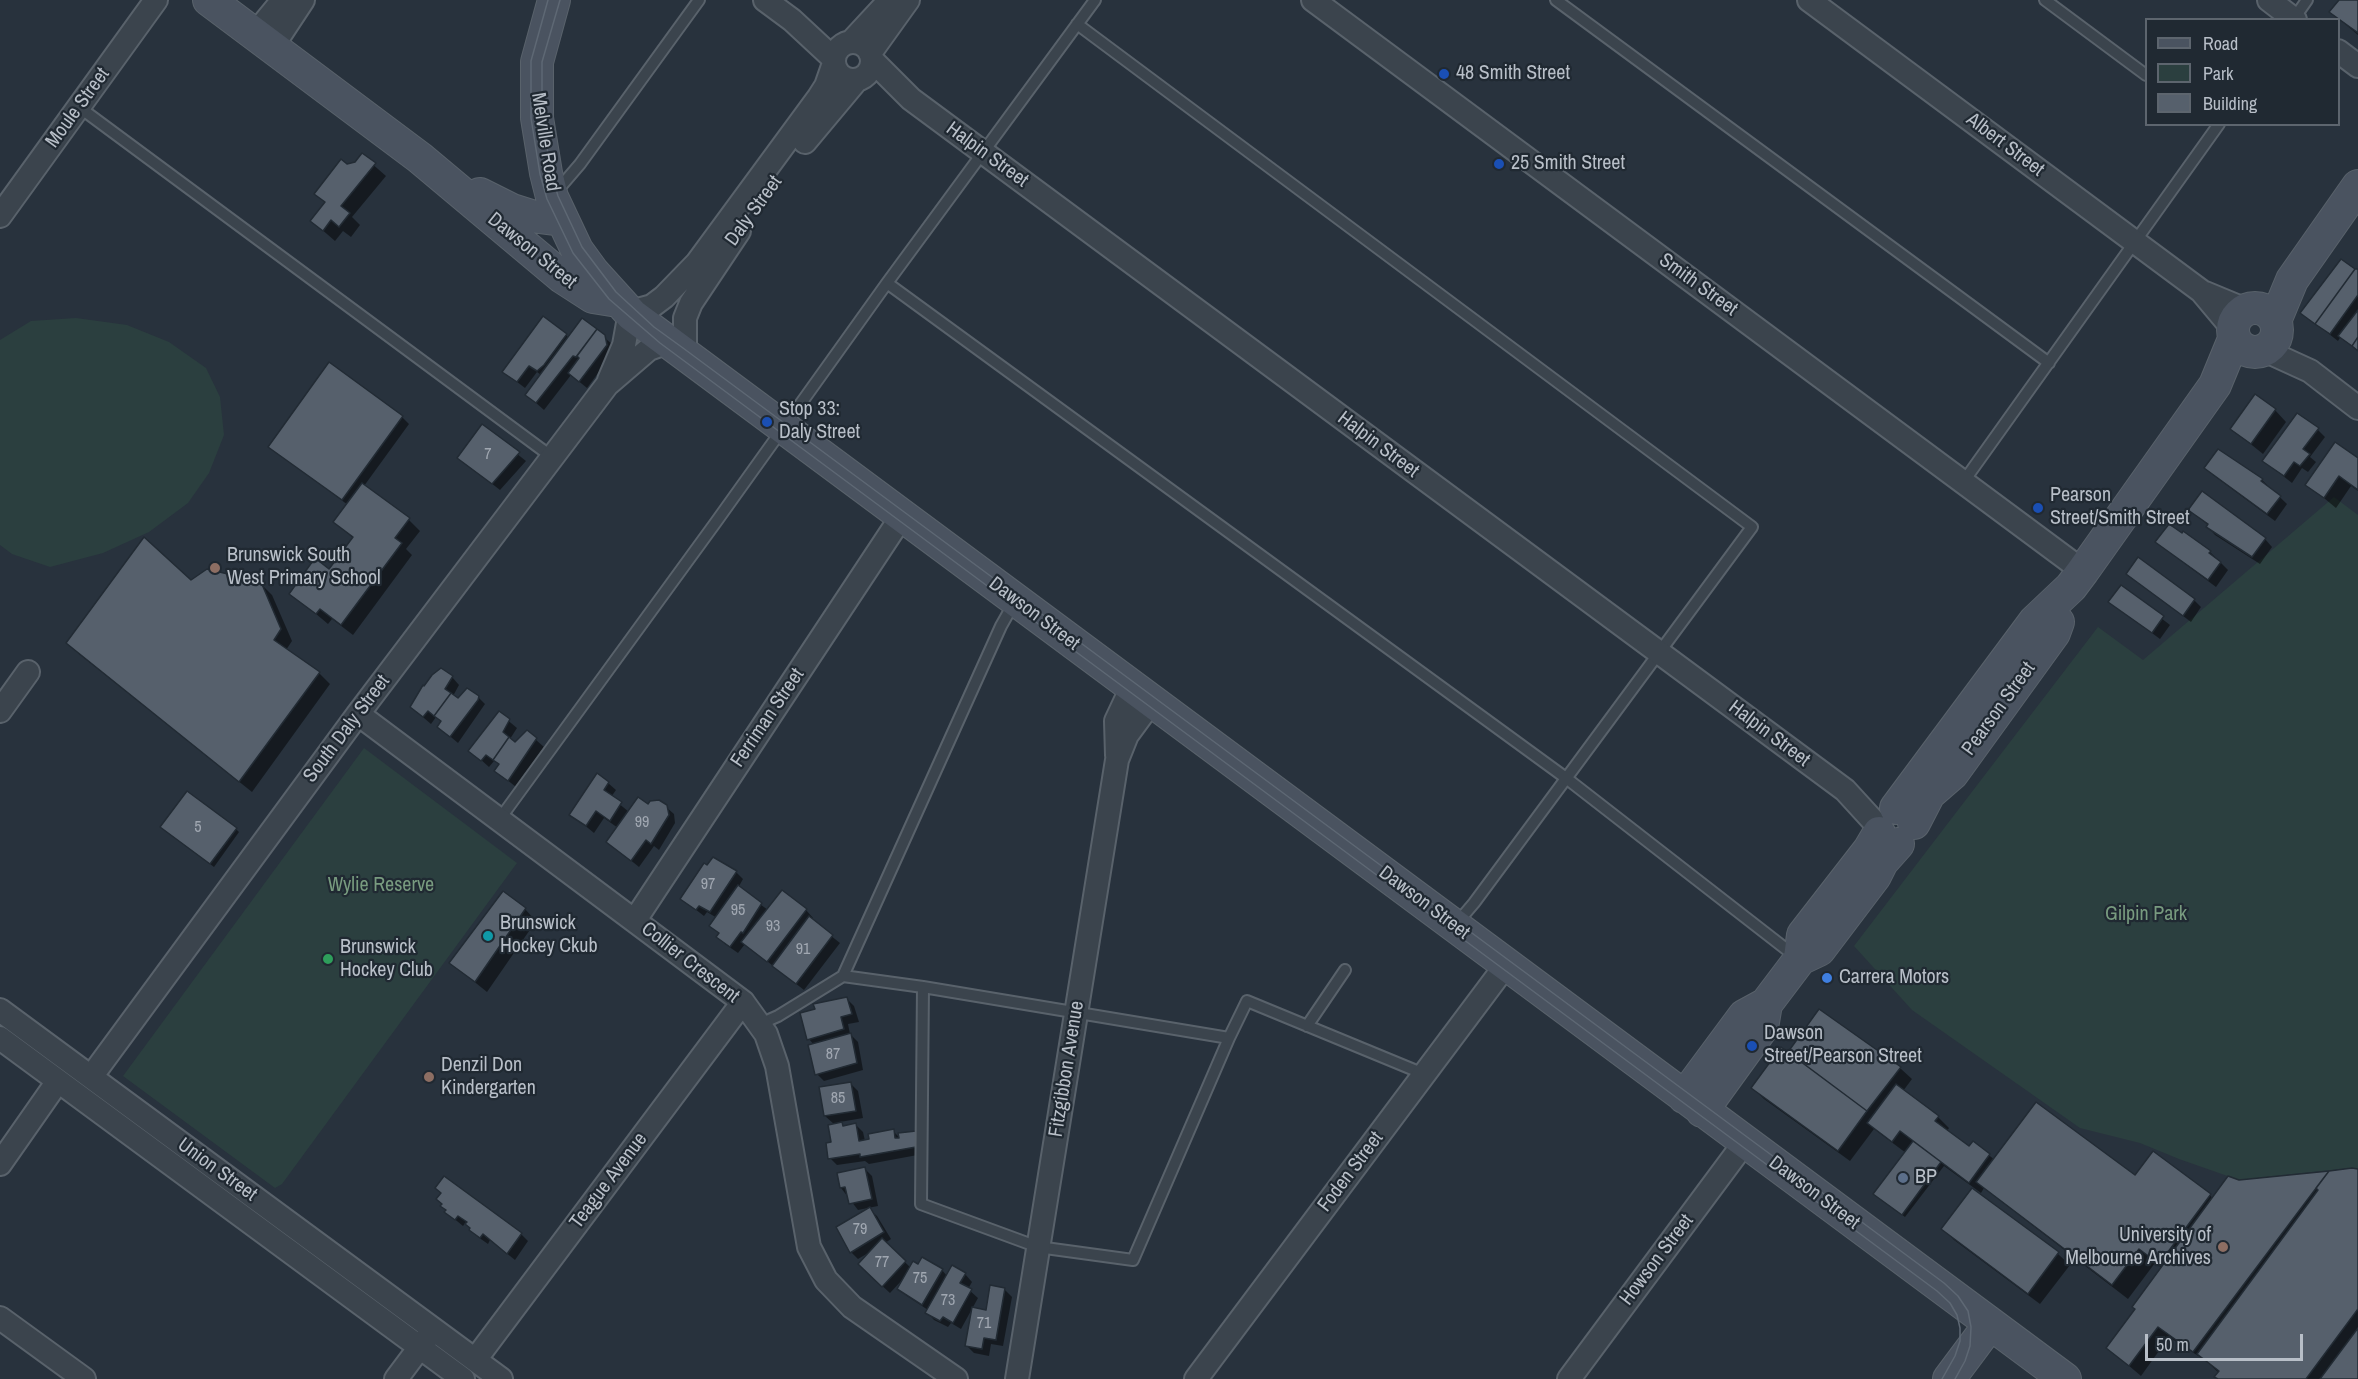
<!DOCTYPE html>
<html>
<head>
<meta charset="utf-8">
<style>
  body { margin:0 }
  #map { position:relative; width:2358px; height:1379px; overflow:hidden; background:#28323d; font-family:"Archivo Narrow",sans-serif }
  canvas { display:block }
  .legend { position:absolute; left:2145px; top:18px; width:195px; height:108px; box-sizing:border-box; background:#202932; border:2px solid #5d656e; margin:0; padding:8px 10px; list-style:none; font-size:18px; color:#b8bfc8 }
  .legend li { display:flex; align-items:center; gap:12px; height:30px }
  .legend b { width:30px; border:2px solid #5d656e }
  .scale { position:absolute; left:2145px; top:1334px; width:158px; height:27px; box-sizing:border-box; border:3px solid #b8bfc8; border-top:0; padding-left:8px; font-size:18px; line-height:21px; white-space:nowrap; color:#b8bfc8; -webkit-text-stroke:4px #202932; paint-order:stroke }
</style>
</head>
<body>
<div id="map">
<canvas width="2358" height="1379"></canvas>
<ul class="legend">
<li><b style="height:8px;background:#4a5360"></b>Road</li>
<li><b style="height:16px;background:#2b3f3f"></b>Park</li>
<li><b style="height:16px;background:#56606c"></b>Building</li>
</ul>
<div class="scale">50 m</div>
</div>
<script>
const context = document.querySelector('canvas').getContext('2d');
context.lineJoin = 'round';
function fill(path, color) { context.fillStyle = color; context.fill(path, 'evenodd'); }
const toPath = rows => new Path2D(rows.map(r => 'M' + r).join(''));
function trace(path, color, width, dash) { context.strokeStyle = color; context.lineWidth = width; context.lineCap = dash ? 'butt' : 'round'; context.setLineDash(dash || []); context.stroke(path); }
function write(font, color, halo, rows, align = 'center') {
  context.font = font + ' "Archivo Narrow",sans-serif'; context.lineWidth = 4.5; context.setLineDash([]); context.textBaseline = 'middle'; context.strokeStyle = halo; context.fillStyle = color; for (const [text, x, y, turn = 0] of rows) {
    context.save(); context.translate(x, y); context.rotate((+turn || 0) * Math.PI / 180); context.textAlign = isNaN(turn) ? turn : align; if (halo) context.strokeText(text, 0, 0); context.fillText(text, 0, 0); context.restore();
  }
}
fill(toPath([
  [76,318,127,325,169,342,206,368,220,397,224,435,209,473,188,503,149,532,103,553,50,567,12,554,0,545,0,340,31,321],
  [2334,497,2358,515,2358,1169,2352,1168,2239,1180,2179,1159,2140,1143,2080,1128,1912,1010,1854,946,2098,627,2143,660],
  [364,748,517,863,282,1184,275,1188,123,1076]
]), '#2b3f3f');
fill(toPath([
  [2340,0,2358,0,2358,35,2331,12],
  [362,155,386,176,352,217,360,225,351,237,343,231,335,241,312,221,326,203,316,194,347,165,356,164],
  [2358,271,2358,351,2341,336,2338,341,2302,313],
  [583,320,612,344,613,353,587,388,571,375,544,410,527,395,541,375,537,372,525,388,504,372,566,335,569,338],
  [2275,410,2286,422,2263,454,2232,429],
  [402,417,409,424,364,486,409,520,420,531,406,549,412,555,353,635,332,619,328,624,291,593,330,572,354,539,335,522,348,505,270,447],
  [482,426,526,461,500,490,459,458],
  [2318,430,2325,437,2310,457,2316,462,2308,472,2302,468,2292,483,2264,461],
  [2218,451,2262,480,2287,504,2275,521,2213,475],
  [2358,460,2358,491,2351,486,2336,508,2307,484],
  [2190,510,2265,539,2272,547,2260,564,2215,535,2208,527,2209,526],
  [2165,549,2210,552,2228,570,2216,587],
  [2128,574,2194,600,2201,607,2191,622],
  [261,584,272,595,292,641,286,650,319,673,330,684,252,792,79,654,68,643],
  [2121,587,2170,625,2160,639,2110,602],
  [452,677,459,685,453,696,458,700,478,697,485,704,458,743,439,727,442,722,436,717,431,724,411,707],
  [499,713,517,728,510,739,516,744,527,732,544,747,516,787,496,771,500,765,494,761,489,767,470,750],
  [608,783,616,790,611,797,629,812,648,806,666,807,674,814,675,823,659,850,654,846,639,867,608,842,618,828,604,818,594,833,571,814],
  [236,829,239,832,214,867,165,830],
  [736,872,743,879,738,888,768,910,782,892,806,910,813,918,811,920,840,943,804,990,745,944,738,953,725,944,718,937,720,934,711,926,717,918,707,912,704,916,682,899],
  [525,909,536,921,487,992,451,963],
  [847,999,854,1006,859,1022,848,1024,850,1034,858,1042,863,1070,824,1081,817,1074,814,1045,809,1039],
  [1819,1011,1900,1068,1912,1079,1903,1091,1938,1117,1949,1128,1947,1131,1969,1148,1973,1143,1995,1160,2135,1177,2210,1195,2213,1199,2239,1181,2358,1171,2358,1379,2219,1379,2219,1373,2206,1361,2169,1337,2141,1376,2108,1348,2136,1309,2162,1268,2155,1263,2128,1299,1984,1188,1981,1193,1944,1166,1905,1217,1878,1197,1906,1153,1874,1129,1850,1161,1764,1099,1753,1088,1789,1054],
  [851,1084,858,1091,863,1118,840,1122,845,1127,856,1125,863,1132,865,1141,893,1131,900,1138,915,1132,923,1139,923,1154,869,1164,865,1161,837,1165,830,1158,835,1125,825,1116],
  [865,1169,872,1176,878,1206,858,1210,841,1188],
  [1972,1190,2058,1254,2070,1265,2040,1304,1954,1240,1943,1228],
  [869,1209,877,1216,891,1239,885,1243,911,1268,942,1270,947,1276,965,1274,972,1282,968,1289,978,1298,961,1329,951,1323,948,1327,934,1320,927,1312,928,1310,907,1296,899,1289,904,1278,890,1293,867,1272,870,1252,858,1259,851,1252],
  [446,1212,521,1234,528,1241,515,1260,490,1240,488,1244,478,1237,466,1222,463,1226],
  [1004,1289,1012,1297,1003,1346,991,1344,989,1356,974,1353,967,1346,987,1311]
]), '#0007');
const building = toPath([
  [2339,0,2358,0,2358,33,2329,12,2339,0],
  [362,153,376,163,341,206,350,213,339,227,331,220,323,231,310,221,325,202,314,194,341,159,347,164,355,162,362,153],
  [2341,259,2355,269,2315,324,2300,313,2341,259],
  [2355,269,2358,269,2358,295,2330,334,2315,324,2355,269],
  [2358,310,2358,337,2352,346,2338,336,2358,310],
  [543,316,567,334,544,365,537,371,529,366,517,382,502,372,543,316],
  [582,318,597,329,576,357,573,356,536,403,525,395,582,318],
  [597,329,605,335,607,345,579,382,568,373,579,358,577,356,597,329],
  [2358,337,2358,351,2352,346,2358,337],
  [329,362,403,416,342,500,268,447,329,362],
  [2255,394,2276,409,2251,444,2230,429,2255,394],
  [2297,413,2319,428,2303,449,2310,454,2300,466,2294,462,2284,476,2262,461,2297,413],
  [482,424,520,452,492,484,457,458,482,424],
  [2335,442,2358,458,2358,490,2339,476,2324,498,2305,485,2335,442],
  [2218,449,2263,479,2261,481,2281,496,2267,514,2204,468,2218,449],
  [362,483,410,518,395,538,402,543,341,625,320,609,316,614,289,594,315,558,329,569,353,537,333,522,362,483],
  [2202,491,2266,538,2252,557,2206,527,2208,524,2188,510,2202,491],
  [2169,524,2182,533,2183,531,2211,551,2209,553,2221,562,2208,580,2155,542,2169,524],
  [144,537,191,580,207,569,261,582,281,629,274,640,320,672,239,782,66,643,144,537],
  [2138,557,2195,599,2183,616,2126,574,2138,557],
  [2121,585,2164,616,2152,633,2108,602,2121,585],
  [441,668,453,676,445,689,451,693,434,716,428,711,423,717,410,707,423,685,424,686,432,675,441,668],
  [467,688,479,696,478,700,450,737,437,727,441,721,434,716,451,693,458,698,467,688],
  [499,711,510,719,503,732,509,737,493,760,486,755,481,761,468,751,499,711],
  [527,730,537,738,508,781,494,771,499,764,493,760,509,737,515,742,527,730],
  [597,773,609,782,604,790,622,802,610,821,596,811,586,826,569,815,597,773],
  [187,791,237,828,210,864,160,827,187,791],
  [638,797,648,804,650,801,659,800,667,805,669,815,651,844,646,840,631,861,606,842,638,797],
  [713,857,737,871,710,912,699,906,696,910,680,899,704,863,707,865,713,857],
  [738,885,762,903,743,933,741,932,730,947,716,937,719,933,709,926,738,885],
  [782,890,807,909,767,962,741,942,782,890],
  [503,891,526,908,475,982,449,963,503,891],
  [809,916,833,935,796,984,772,966,809,916],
  [847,997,852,1014,841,1017,844,1029,807,1040,800,1013,815,1009,813,1004,847,997],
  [1819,1009,1901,1067,1867,1111,1788,1052,1819,1009],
  [851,1033,857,1063,815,1075,808,1045,851,1033],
  [1781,1047,1867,1111,1838,1151,1751,1088,1781,1047],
  [851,1082,856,1111,824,1116,819,1087,851,1082],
  [1896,1084,1939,1116,1935,1121,1969,1146,1973,1141,1990,1154,1969,1183,1900,1131,1892,1142,1867,1123,1896,1084],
  [2036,1102,2135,1175,2153,1151,2211,1194,2159,1264,2139,1249,2112,1285,1976,1182,2036,1102],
  [842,1122,843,1126,856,1123,859,1141,869,1139,868,1134,894,1129,895,1138,899,1138,898,1133,916,1131,916,1147,860,1157,860,1154,828,1159,826,1143,831,1142,828,1125,842,1122],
  [1913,1141,1941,1162,1902,1215,1873,1194,1913,1141],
  [865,1167,872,1199,849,1204,845,1187,840,1188,837,1173,865,1167],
  [2352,1168,2358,1169,2358,1309,2306,1379,2218,1379,2214,1377,2219,1371,2197,1354,2318,1190,2316,1188,2329,1171,2352,1168],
  [2329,1171,2193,1352,2158,1327,2129,1366,2106,1348,2135,1309,2132,1307,2228,1176,2239,1180,2329,1171],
  [444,1176,522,1233,507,1254,483,1234,480,1238,469,1230,470,1228,465,1224,467,1222,458,1216,455,1220,444,1212,446,1210,440,1206,442,1204,436,1199,441,1193,435,1188,444,1176],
  [1972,1188,2059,1252,2028,1294,1941,1229,1972,1188],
  [870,1207,884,1232,850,1253,836,1227,870,1207],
  [882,1238,906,1261,882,1287,858,1264,882,1238],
  [922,1257,943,1269,922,1305,897,1289,913,1261,918,1264,922,1257],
  [952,1265,966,1273,960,1283,972,1289,953,1323,943,1317,940,1321,925,1313,952,1265],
  [990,1285,1005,1288,996,1340,984,1338,982,1349,965,1346,972,1307,986,1310,990,1285],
  [2358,1328,2358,1379,2320,1379,2358,1328]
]);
fill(building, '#56606c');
trace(building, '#222b34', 1.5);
const lane = toPath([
  [1556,0,2049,363],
  [2045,0,2146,75],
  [2293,20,2307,0],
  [1077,24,1752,527,1474,903,1457,923],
  [79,107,552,457],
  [556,192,580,164,699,0],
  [887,283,1566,778,1795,956],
  [1964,481,2219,124],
  [499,820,716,522,887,283,1095,0],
  [843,976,923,987],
  [760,1024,778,1016,843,976,1001,626,1014,603],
  [1307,1026,1345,970],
  [1229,1038,923,987,921,1204,1038,1247,1133,1260,1229,1038,1247,1001,1424,1074]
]);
const street = toPath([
  [765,0,792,20,834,59],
  [1313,0,2083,571],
  [1809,0,2201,291,2232,328],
  [2269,0,2295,20],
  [255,34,283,0],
  '834 61a19 19 0 1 1 38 0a19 19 0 1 1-38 0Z',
  [851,42,890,0],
  [272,47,303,0],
  [2338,51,2358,66],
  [870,53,908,0],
  [873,61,911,99,1845,790,1877,825],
  [805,142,856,81],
  [0,216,156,0],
  [2205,293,2246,310],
  [2264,350,2310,371,2358,408],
  [685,354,685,318,691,303,739,231],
  [609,380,624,345,630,312,652,306,664,297,697,263,819,97,826,86,834,63],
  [0,711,28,672],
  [358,714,743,1002,766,1034,777,1066,809,1247,826,1280,852,1307,956,1379],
  [1117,755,1116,721,1132,687],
  [635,920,902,516],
  [0,1010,501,1379],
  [0,1038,463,1379],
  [91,1077,358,714,607,385,649,349,668,342],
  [0,1164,58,1081],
  [0,1318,84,1379],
  [475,1360,743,1002],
  [396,1379,429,1335],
  [1017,1379,1117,760,1127,735,1152,701],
  [1196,1379,1506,965],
  [1569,1379,1745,1142]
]);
const secondary = toPath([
  [209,0,420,158,562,277,593,297,618,301],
  [554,0,537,62,537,118,546,173,552,197,577,250,593,272,632,315,2065,1379],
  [480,194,512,210,531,216,562,220],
  '2233 330a22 22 0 1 1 44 0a22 22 0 1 1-44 0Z',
  [2275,321,2292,280,2358,186],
  [1896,808,2035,621,2071,587,2083,571,2215,385,2234,339],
  [1914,823,1929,794,1952,774,2054,633,2058,622],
  [1800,958,1803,935,1869,850,1879,833],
  [1684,1097,1744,1016,1766,1004,1800,959,1819,950,1875,876,1882,862,1898,844],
  [1702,1111,1762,1028,1766,1004],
  [1949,1379,1990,1324]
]);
trace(lane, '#59626b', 14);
trace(street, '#59626b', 26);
trace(secondary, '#59626b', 34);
trace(lane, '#3b444d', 10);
trace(street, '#3b444d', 22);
trace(secondary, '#4a5360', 32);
trace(toPath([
  [548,0,531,61,531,118,540,174,547,199,573,253,609,299,660,343,1937,1291,1950,1303,1957,1315,1960,1328,1960,1341,1955,1356,1942,1379],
  [560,0,542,62,542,117,551,172,558,196,582,247,616,292,654,327,683,348,1944,1283,1958,1296,1968,1311,1971,1327,1970,1346,1965,1361,1955,1379]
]), '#5e6874', 1.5);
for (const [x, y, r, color] of [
  [1444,74,6,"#1a4fb4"],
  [1499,164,6,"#1a4fb4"],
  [767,422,6,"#1a4fb4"],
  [2038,508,6,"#1a4fb4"],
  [215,568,6,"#8d6e63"],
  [488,936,6,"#0f9aa8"],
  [328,959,6,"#2e9e5b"],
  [1827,978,6,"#3f7fe0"],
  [1752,1046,6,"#1a4fb4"],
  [429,1077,6,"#8d6e63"],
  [1903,1178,6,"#5c6f8a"],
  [2223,1247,6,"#8d6e63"]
]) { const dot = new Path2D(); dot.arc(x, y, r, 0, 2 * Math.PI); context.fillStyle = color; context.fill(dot); trace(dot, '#202932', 2); }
write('16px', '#a0a7b1', null, [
  ["7",488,455],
  ["99",642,823],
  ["5",198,828],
  ["97",708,885],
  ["95",738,911],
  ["93",773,927],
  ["91",803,950],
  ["87",833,1055],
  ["85",838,1099],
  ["79",860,1230],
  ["77",882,1263],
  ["75",920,1279],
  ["73",948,1301],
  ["71",984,1324]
]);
write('20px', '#b8bfc8', '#202932', [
  ["48 Smith Street",1456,74],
  ["25 Smith Street",1511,164],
  ["Stop 33:",779,410],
  ["Daly Street",779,433],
  ["Pearson",2050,496],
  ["Street/Smith Street",2050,519],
  ["Brunswick South",227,556],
  ["West Primary School",227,579],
  ["Brunswick",500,924],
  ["Hockey Ckub",500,947],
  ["Brunswick",340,948],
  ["Hockey Club",340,971],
  ["Carrera Motors",1839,978],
  ["Dawson",1764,1034],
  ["Street/Pearson Street",1764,1057],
  ["Denzil Don",441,1066],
  ["Kindergarten",441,1089],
  ["BP",1915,1178],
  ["University of",2211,1236,"right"],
  ["Melbourne Archives",2211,1259,"right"]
], 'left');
write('20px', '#b8bfc8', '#202932', [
  ["Moule Street",78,108,-54],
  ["Melville Road",545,142,81],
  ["Albert Street",2005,145,37],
  ["Halpin Street",987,155,36],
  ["Daly Street",754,211,-54],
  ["Dawson Street",532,251,39],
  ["Smith Street",1698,285,36],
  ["Halpin Street",1378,445,37],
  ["Dawson Street",1034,614,37],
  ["Pearson Street",1999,709,-54],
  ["Ferriman Street",768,718,-56],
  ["South Daly Street",347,729,-53],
  ["Halpin Street",1769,734,37],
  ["Dawson Street",1424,903,37],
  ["Collier Crescent",690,963,38],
  ["Fitzgibbon Avenue",1067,1069,-81],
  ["Union Street",217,1170,36],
  ["Foden Street",1351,1172,-53],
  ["Teague Avenue",609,1181,-53],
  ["Dawson Street",1814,1193,37],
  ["Howson Street",1657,1260,-53]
]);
write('20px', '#789b7f', '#202932', [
  ["Wylie Reserve",381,886],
  ["Gilpin Park",2146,915]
]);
</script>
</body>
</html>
